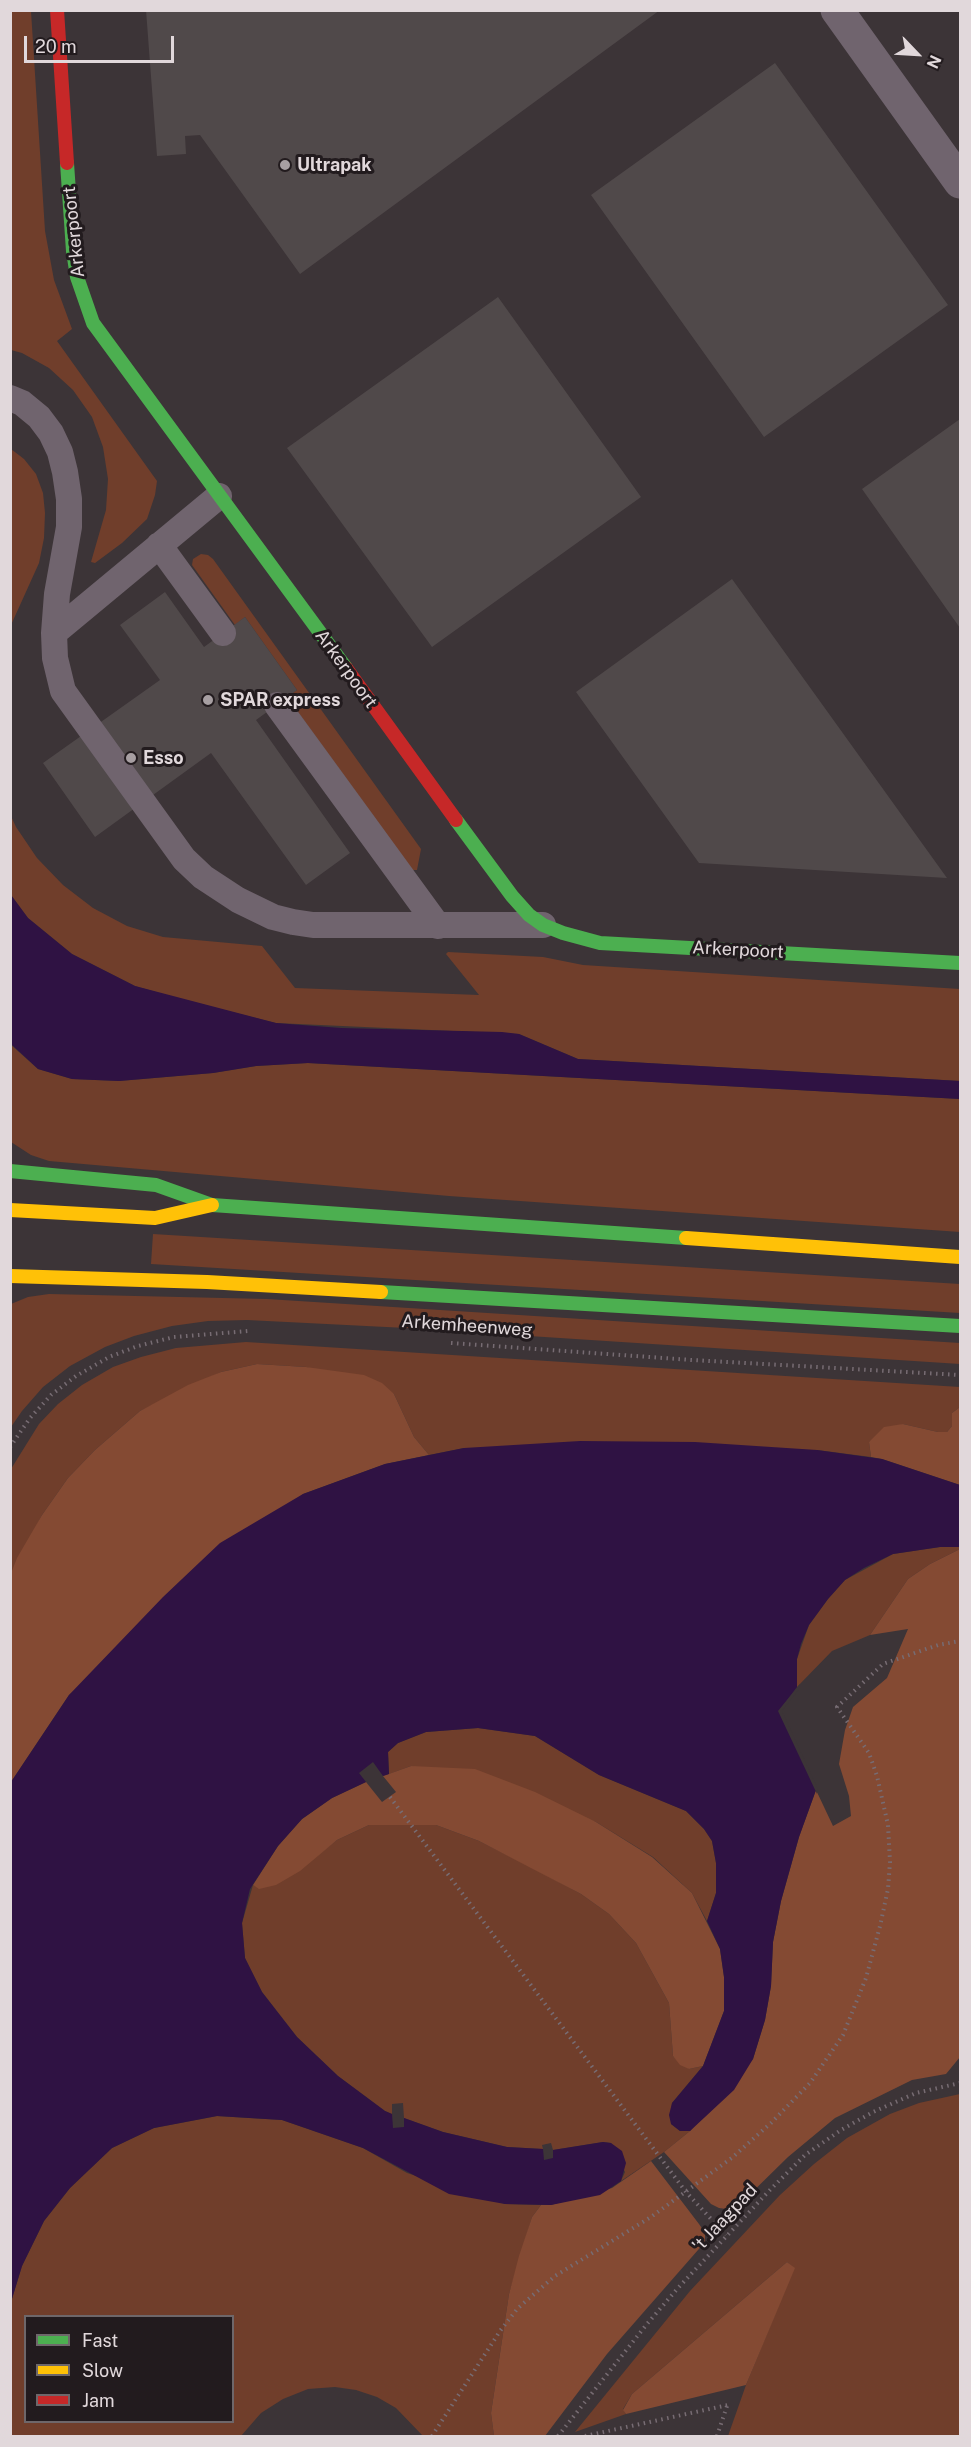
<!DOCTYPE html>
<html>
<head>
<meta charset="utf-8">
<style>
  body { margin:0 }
  #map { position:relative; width:971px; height:2447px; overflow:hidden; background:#3c3437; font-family:"Public Sans",sans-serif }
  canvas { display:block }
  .frame { position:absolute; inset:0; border:12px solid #e1d8db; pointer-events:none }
  .legend { position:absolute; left:24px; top:2315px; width:210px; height:108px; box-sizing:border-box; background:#221b1e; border:2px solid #6e676a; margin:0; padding:8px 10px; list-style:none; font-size:18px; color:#e1d8db }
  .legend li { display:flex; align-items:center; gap:12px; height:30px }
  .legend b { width:30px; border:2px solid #6e676a }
  .north { position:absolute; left:887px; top:24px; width:60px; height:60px; -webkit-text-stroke:4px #221b1e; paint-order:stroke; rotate:115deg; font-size:16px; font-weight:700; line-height:24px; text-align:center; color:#e1d8db }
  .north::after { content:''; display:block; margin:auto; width:21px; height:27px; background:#e1d8db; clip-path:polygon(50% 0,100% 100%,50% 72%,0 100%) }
  .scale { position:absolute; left:24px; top:36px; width:150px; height:27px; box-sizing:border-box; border:3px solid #e1d8db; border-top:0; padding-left:8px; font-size:18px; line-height:21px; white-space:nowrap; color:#e1d8db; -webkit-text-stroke:4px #221b1e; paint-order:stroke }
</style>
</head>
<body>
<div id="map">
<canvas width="971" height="2447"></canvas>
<div class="frame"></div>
<ul class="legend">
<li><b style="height:8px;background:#4caf50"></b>Fast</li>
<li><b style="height:8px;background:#ffc107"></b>Slow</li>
<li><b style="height:8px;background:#c62828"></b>Jam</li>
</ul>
<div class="north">N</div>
<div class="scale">20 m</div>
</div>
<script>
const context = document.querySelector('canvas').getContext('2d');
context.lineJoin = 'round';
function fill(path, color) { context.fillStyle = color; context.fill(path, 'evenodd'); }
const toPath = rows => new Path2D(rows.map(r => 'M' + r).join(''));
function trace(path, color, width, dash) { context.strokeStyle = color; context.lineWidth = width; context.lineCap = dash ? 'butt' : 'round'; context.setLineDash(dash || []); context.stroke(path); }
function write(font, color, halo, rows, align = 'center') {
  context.font = font + ' "Public Sans",sans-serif'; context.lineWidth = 6; context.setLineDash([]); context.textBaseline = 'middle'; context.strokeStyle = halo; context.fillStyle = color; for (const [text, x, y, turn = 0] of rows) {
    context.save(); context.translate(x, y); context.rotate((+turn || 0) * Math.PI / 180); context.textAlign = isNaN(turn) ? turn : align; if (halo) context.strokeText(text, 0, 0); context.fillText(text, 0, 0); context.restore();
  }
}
fill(toPath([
  [10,11,31,11,45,231,54,280,72,329,57,341,157,481,155,495,147,519,122,543,95,563,91,562,106,510,108,479,103,447,92,417,73,390,49,368,22,353,11,350],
  [11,449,24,459,36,474,43,493,45,513,44,538,39,563,11,625],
  [201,554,208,555,213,559,421,849,417,870,412,870,287,697,297,690,245,617,235,625,192,565,193,559],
  [10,814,16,827,37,858,63,885,93,908,127,926,163,937,262,946,295,988,479,995,446,954,448,952,543,957,583,965,960,989,960,1081,578,1059,519,1034,276,1023,187,1001,135,986,72,954,28,918,11,895],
  [10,1044,38,1069,72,1079,119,1081,213,1073,256,1066,308,1063,960,1099,960,1232,449,1196,49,1161,31,1155,11,1142],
  [153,1234,960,1284,960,1313,151,1264],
  [49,1294,267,1299,960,1343,960,1364,406,1328,247,1320,208,1321,172,1326,134,1336,105,1347,70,1366,43,1387,22,1411,11,1427,11,1304,28,1297],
  [246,1342,960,1387,960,1407,952,1413,952,1426,947,1432,938,1432,903,1424,869,1442,871,1457,817,1450,464,1448,429,1455,414,1437,394,1394,306,1367,257,1364,221,1372,140,1411,95,1450,68,1478,42,1515,11,1576,11,1469,39,1424,58,1404,82,1385,113,1367,141,1357,176,1348],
  [940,1547,960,1547,960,1549,930,1564,908,1579,870,1635,832,1651,797,1687,797,1659,809,1625,828,1599,845,1580,893,1554],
  [478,1728,535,1736,599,1775,686,1811,704,1829,712,1841,716,1863,716,1893,707,1921,692,1893,653,1857,596,1822,411,1766,389,1774,388,1752,398,1743,426,1732],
  [369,1825,436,1825,479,1841,535,1869,581,1894,609,1914,636,1943,669,2003,673,2056,689,2069,703,2066,672,2103,671,2124,680,2131,690,2131,664,2152,621,2181,625,2172,611,2143,603,2142,553,2150,551,2143,542,2145,543,2149,507,2147,443,2132,404,2118,403,2103,392,2104,392,2114,385,2111,338,2076,297,2037,262,1992,245,1958,242,1923,253,1885,259,1888,319,1854,337,1840],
  [960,2094,960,2436,728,2436,746,2385,794,2268,787,2262,632,2394,623,2409,626,2414,575,2432,690,2291,780,2195,814,2164,847,2138,890,2114,919,2103],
  [217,2116,282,2120,363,2148,407,2173,505,2204,541,2205,532,2217,509,2294,491,2413,494,2436,423,2436,396,2408,377,2397,356,2390,335,2387,308,2389,283,2399,261,2413,241,2436,11,2436,11,2302,22,2266,44,2221,70,2188,112,2148,154,2128],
  [26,2316,232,2316,232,2422,26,2422]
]), '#703e2b');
fill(toPath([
  [257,1364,306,1367,364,1375,382,1383,394,1394,414,1437,429,1455,385,1464,303,1494,69,1695,11,1782,10,1576,17,1558,42,1515,68,1478,95,1450,140,1411,188,1385,221,1372],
  [960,1407,960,1485,882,1459,871,1457,869,1442,884,1427,903,1424,938,1432,947,1432,952,1426,952,1413],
  [960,1549,960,2057,946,2074,912,2080,835,2118,788,2157,734,2210,719,2208,711,2204,664,2152,690,2131,753,2059,765,2020,771,1986,773,1942,781,1901,799,1837,816,1790,833,1826,851,1816,849,1796,839,1764,845,1730,853,1707,887,1678,908,1629,870,1635,908,1579,930,1564],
  [411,1766,475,1769,535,1792,596,1822,652,1857,692,1893,720,1949,724,1977,724,2011,703,2066,689,2069,680,2065,673,2056,669,2003,636,1943,609,1914,581,1894,479,1841,436,1825,369,1825,337,1840,300,1871,276,1885,259,1889,253,1885,278,1846,302,1819,332,1798,366,1782,382,1802,396,1792,383,1776],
  [651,2161,699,2224,705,2233,705,2242,607,2354,545,2436,494,2436,491,2413,509,2294,519,2256,532,2217,541,2205,551,2205,612,2188],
  [787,2262,795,2268,746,2385,626,2414,623,2410,632,2394]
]), '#844a33');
fill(toPath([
  [11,895,28,918,72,954,135,986,276,1023,341,1028,502,1032,519,1034,578,1059,960,1081,960,1099,308,1063,256,1066,213,1073,119,1081,72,1079,38,1069,11,1044],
  [580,1441,695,1442,817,1450,882,1459,960,1485,960,1547,940,1547,893,1554,864,1568,845,1580,828,1599,809,1625,801,1644,797,1659,797,1687,779,1711,816,1790,799,1837,781,1901,773,1942,771,1986,765,2020,753,2059,734,2090,690,2131,680,2131,671,2124,669,2115,672,2103,703,2066,724,2011,724,1977,720,1949,707,1921,716,1893,716,1863,712,1841,704,1829,686,1811,599,1775,535,1736,478,1728,426,1732,398,1743,388,1752,389,1774,383,1776,373,1762,359,1773,366,1782,332,1798,302,1819,278,1846,250,1889,242,1923,245,1958,262,1992,297,2037,338,2076,385,2111,392,2114,393,2128,404,2127,404,2118,443,2132,507,2147,543,2149,544,2160,553,2158,553,2150,603,2142,611,2143,622,2151,626,2163,621,2181,600,2195,551,2205,505,2204,449,2194,363,2148,282,2120,217,2116,154,2128,112,2148,70,2188,44,2221,22,2266,11,2302,11,1782,69,1695,163,1597,220,1543,303,1494,385,1464,464,1448]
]), '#2f1243');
fill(toPath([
  [800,1684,799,1689,782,1711,818,1789,817,1794,778,1711]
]), '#3c3437');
fill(toPath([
  [146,10,660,10,300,274,200,135,185,136,186,154,157,156],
  [775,63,948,305,764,437,591,195],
  [498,297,641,497,432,647,287,448],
  [960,419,960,628,862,489],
  [732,579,947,878,699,863,576,692],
  [165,592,204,647,245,617,297,690,256,720,350,853,306,885,211,753,95,837,43,763,160,680,120,625]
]), '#50494a');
trace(toPath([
  [451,1343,692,1360,960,1375],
  [10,1447,30,1418,51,1395,76,1376,109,1357,138,1346,174,1337,248,1331],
  [390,1797,686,2192,726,2235],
  [432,2436,500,2331,518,2308,555,2276,651,2217,733,2157,771,2123,810,2083,843,2035,866,1978,880,1926,888,1889,890,1862,888,1825,877,1776,869,1753,837,1707,883,1664,938,1645,960,1641],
  [558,2436,647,2324,678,2288,768,2192,805,2155,841,2130,873,2112,916,2093,960,2083],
  [585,2436,728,2405],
  [717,2436,727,2406]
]), '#776c73', 4, [1.5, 4.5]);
trace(toPath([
  [10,398,22,403,39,417,51,433,60,452,65,472,69,499,69,527,57,594,54,633,55,658,63,691,184,859,203,877,238,900,273,917,293,922,313,925,543,925],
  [159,545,223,633],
  [54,633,219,496],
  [277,705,438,926]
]), '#70646e', 26);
trace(toPath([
  [837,10,960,182]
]), '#70646e', 33);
trace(toPath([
  [67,163,73,251,77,277,93,323,346,668],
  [456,820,512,896,529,915,543,925,563,933,600,943,960,963],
  [10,1171,156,1185,212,1205,686,1238],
  [381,1292,960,1326]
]), '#4caf50', 14);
trace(toPath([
  [10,1210,155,1218,212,1205],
  [686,1238,960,1257],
  [10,1276,207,1282,381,1292]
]), '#ffc107', 14);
trace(toPath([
  [57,10,67,163],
  [346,668,456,820]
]), '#c62828', 14);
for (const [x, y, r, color] of [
  [285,165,6,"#a79fa2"],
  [208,700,6,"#a79fa2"],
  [131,758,6,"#a79fa2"]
]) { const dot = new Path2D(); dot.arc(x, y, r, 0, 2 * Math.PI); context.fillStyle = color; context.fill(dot); trace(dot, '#221b1e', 2); }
write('bold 18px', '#e1d8db', '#221b1e', [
  ["Ultrapak",297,165],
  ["SPAR express",220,700],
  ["Esso",143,758]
], 'left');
write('18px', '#e1d8db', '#221b1e', [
  ["Arkerpoort",74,232,-96],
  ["Arkerpoort",346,669,54],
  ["Arkerpoort",738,950,3],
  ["Arkemheenweg",467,1326,4],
  ["'t Jaagpad",725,2218,-47]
]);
</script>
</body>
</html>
